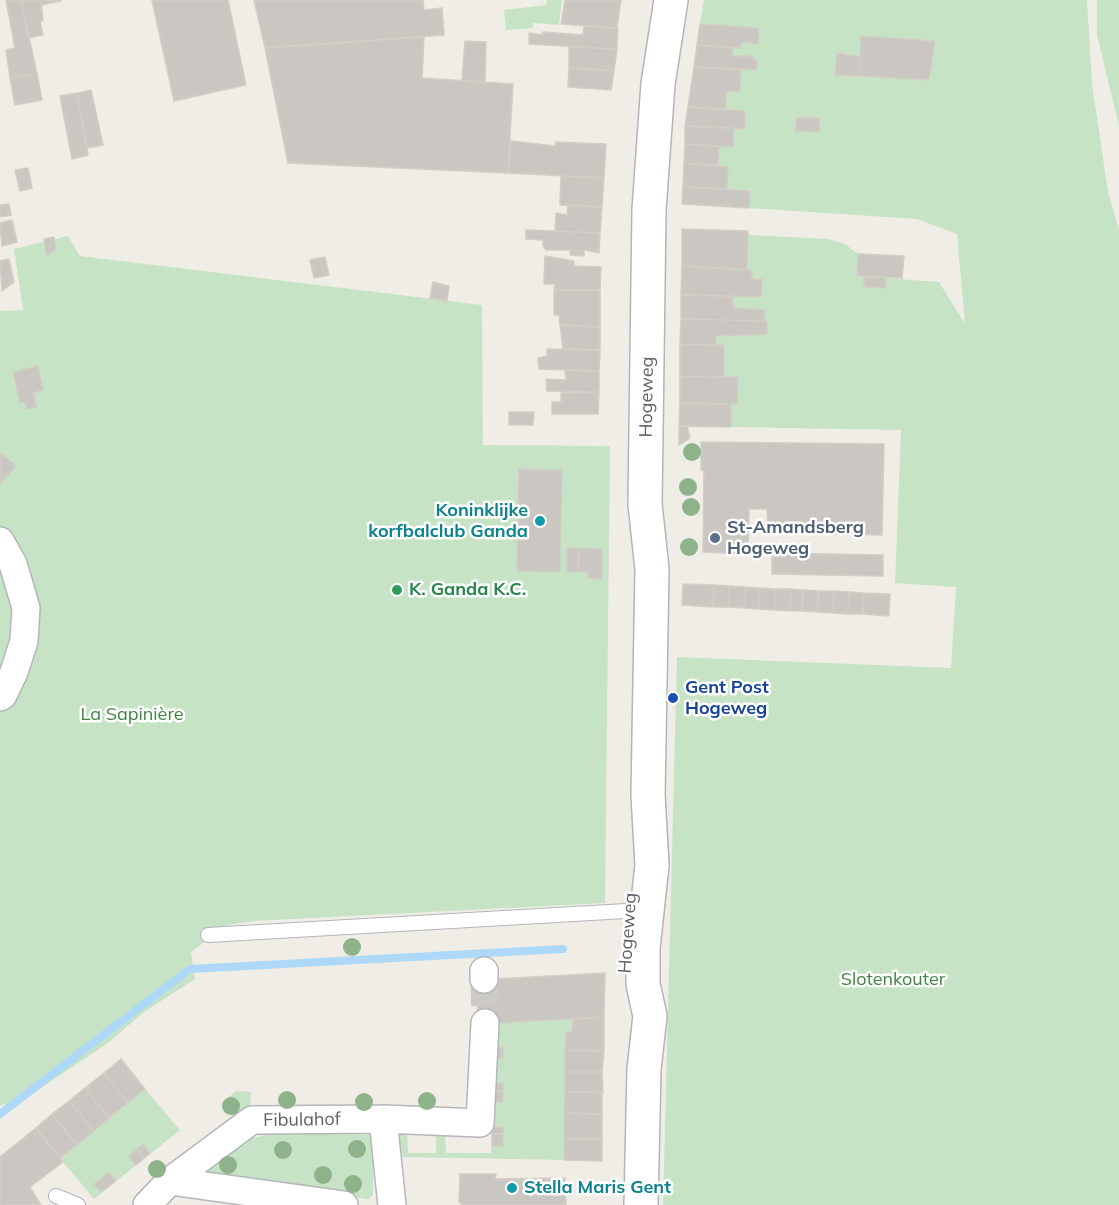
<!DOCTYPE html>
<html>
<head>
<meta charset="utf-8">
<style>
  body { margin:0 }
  canvas { display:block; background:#efede6 }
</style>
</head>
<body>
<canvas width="1119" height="1205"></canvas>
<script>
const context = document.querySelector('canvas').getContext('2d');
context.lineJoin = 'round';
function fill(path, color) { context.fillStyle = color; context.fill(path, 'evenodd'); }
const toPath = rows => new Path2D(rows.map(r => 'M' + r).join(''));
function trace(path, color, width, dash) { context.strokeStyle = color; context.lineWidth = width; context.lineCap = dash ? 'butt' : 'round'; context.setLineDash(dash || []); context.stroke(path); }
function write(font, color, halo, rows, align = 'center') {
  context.font = font + ' Mulish,sans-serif'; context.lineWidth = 5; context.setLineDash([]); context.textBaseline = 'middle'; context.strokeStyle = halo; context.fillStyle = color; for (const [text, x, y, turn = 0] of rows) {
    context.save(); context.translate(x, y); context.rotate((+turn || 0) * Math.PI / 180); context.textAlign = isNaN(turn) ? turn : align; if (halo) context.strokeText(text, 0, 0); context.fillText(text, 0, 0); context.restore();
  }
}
fill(toPath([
  [547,0,562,0,559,25,533,23,533,28,506,30,504,10,546,5],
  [704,0,1087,0,1092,84,1108,192,1119,230,1119,1205,663,1205,677,657,951,668,956,587,895,583,901,430,731,427,731,404,737,404,738,378,724,377,724,346,716,345,716,336,767,334,767,321,764,319,764,310,733,308,733,296,760,297,761,280,752,279,752,270,747,270,748,235,828,239,845,244,858,254,857,276,939,282,965,324,957,234,917,219,749,208,750,191,727,189,728,168,718,166,719,146,734,128,745,129,745,111,725,110,727,91,740,92,741,70,757,70,757,60,753,60,753,56,732,56,733,48,740,48,742,42,758,44,700,24],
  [861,36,935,41,859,75],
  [1097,0,1119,0,1119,126,1097,35],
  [68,236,80,256,482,305,483,445,610,446,605,903,254,921,228,925,191,952,195,979,144,1012,108,1043,35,1092,0,1106,0,311,23,310,14,249],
  [573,1019,572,1032,566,1032,564,1160,400,1157,399,1132,407,1132,408,1153,436,1153,436,1132,445,1133,446,1153,491,1153,492,1023],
  [145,1089,180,1130,94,1199,60,1158],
  [236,1091,251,1092,250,1110,242,1110,234,1116,223,1102],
  [277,1133,372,1135,374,1137,373,1195,368,1199,212,1179,206,1175,207,1168,232,1148,252,1138]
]), '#c6e4c5');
trace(toPath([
  [0,1114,190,969,563,949]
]), '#add8f7', 8);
const building = toPath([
  [6,0,21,0,37,74,10,78,6,50,15,48,6,0],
  [21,0,41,0,43,21,40,22,43,35,29,38,21,0],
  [41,0,60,0,61,1,42,5,41,0],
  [152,0,228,0,246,85,174,101,152,0],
  [254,0,423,0,424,10,442,8,444,35,265,48,254,0],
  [565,0,621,0,617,28,561,24,565,0],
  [700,24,759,28,758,44,742,42,740,48,697,45,700,24],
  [584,26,618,28,617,49,529,44,529,33,543,35,543,32,583,35,584,26],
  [861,36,935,41,929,80,859,76,861,36],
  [424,37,422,78,513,84,508,173,288,163,265,48,424,37],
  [465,41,486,42,485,82,462,81,465,41],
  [697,45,733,48,732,56,753,56,753,60,757,60,757,70,694,67,697,45],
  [569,47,617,49,614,71,569,68,569,47],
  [837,53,860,57,859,76,835,75,837,53],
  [694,67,741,70,740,92,727,91,725,110,688,107,694,67],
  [569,68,614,71,611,90,568,87,569,68],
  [37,74,42,100,15,105,10,78,37,74],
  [91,90,103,145,87,148,77,93,91,90],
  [77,93,88,155,72,159,60,96,77,93],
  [688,107,745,111,745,129,685,126,688,107],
  [797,117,820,118,819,132,795,131,797,117],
  [685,126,734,128,733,147,685,144,685,126],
  [511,141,555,146,556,142,606,144,604,178,508,173,511,141],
  [685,144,719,146,718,166,684,163,685,144],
  [684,163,728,167,727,189,683,187,684,163],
  [28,168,32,188,20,191,15,170,28,168],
  [561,176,604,178,602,207,560,205,561,176],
  [683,187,750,191,749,208,682,204,683,187],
  [9,204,11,215,0,217,0,205,9,204],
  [568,205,602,207,600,233,555,231,556,213,567,215,568,205],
  [12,220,17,242,2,246,0,223,12,220],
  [682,229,748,231,747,270,682,266,682,229],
  [526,230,600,233,599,253,584,250,584,256,570,255,570,250,546,250,543,246,543,240,526,239,526,230],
  [54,237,56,249,47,256,44,239,54,237],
  [858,254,904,256,902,278,857,276,858,254],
  [545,256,574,261,574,266,601,267,600,290,554,290,555,284,544,284,545,256],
  [325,257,329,275,314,278,310,260,325,257],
  [9,259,14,282,2,291,0,261,9,259],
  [682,266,752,270,752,279,762,279,761,297,681,295,682,266],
  [864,277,886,278,886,288,864,287,864,277],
  [433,282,449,286,447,301,430,298,433,282],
  [554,290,600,290,600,327,560,325,559,315,554,315,554,290],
  [681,295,733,296,733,308,765,310,764,319,767,321,681,319,681,295],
  [681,319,767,321,767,334,716,336,716,345,680,344,681,319],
  [560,325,600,327,600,350,563,349,560,325],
  [680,344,724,345,724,377,680,376,680,344],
  [547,349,600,350,599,371,539,369,538,358,547,356,547,349],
  [38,366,43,390,33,393,37,407,26,409,25,402,20,403,13,372,38,366],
  [565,370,599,371,599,392,547,391,546,379,566,380,565,370],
  [680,376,738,377,737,404,680,403,680,376],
  [599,392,598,414,552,414,552,402,561,402,561,393,599,392],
  [680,403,731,404,731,427,679,426,680,403],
  [509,412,534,412,533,425,509,425,509,412],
  [679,426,687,426,690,438,679,445,679,426],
  [701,442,884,444,882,535,768,533,767,509,749,509,748,554,703,552,704,471,701,470,701,442],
  [0,452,16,466,0,484,0,452],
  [519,469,562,470,560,572,517,571,519,469],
  [567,548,579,548,578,572,567,572,567,548],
  [579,548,602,549,602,579,588,578,588,572,578,572,579,548],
  [772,553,883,555,883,576,772,574,772,553],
  [683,584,714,585,713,607,682,605,683,584],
  [714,585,729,586,728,607,713,607,714,585],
  [729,586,745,587,744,608,728,607,729,586],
  [745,587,760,588,759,609,744,608,745,587],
  [760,588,776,589,775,610,759,609,760,588],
  [776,589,791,589,790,611,775,610,776,589],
  [791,589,803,590,802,611,790,611,791,589],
  [803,590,819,591,817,612,802,611,803,590],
  [819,591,834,591,833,613,817,612,819,591],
  [834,591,849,592,848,614,833,613,834,591],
  [849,592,864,593,863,614,848,614,849,592],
  [864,593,890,594,889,616,863,614,864,593],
  [605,973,604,1017,478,1024,477,980,605,973],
  [604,1017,604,1051,565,1050,566,1032,572,1032,573,1019,604,1017],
  [492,1047,503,1047,503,1058,492,1058,492,1047],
  [565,1050,604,1051,602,1072,565,1072,565,1050],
  [121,1059,145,1089,128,1103,104,1073,121,1059],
  [565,1072,602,1072,603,1093,565,1092,565,1072],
  [104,1073,128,1103,109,1118,85,1088,104,1073],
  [492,1083,503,1083,503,1091,492,1091,492,1083],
  [85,1088,109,1118,94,1131,69,1101,85,1088],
  [492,1091,503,1091,503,1102,492,1102,492,1091],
  [565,1092,602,1092,602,1114,564,1113,565,1092],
  [69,1101,94,1131,77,1145,52,1114,69,1101],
  [564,1113,602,1114,602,1139,564,1139,564,1113],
  [52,1114,77,1145,60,1158,36,1128,52,1114],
  [492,1127,503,1127,503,1134,492,1134,492,1127],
  [36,1128,63,1162,30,1187,41,1205,0,1205,0,1157,36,1128],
  [492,1134,503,1134,503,1146,492,1146,492,1134],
  [564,1139,602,1139,602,1161,564,1160,564,1139],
  [143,1144,150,1153,144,1158,137,1149,143,1144],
  [137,1149,144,1158,136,1165,129,1156,137,1149],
  [109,1172,116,1181,101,1192,94,1184,109,1172],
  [460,1174,496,1174,495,1179,565,1178,566,1205,461,1205,461,1203,459,1202,460,1174]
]);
fill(building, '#cac7c3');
trace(building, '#d3cec5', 1.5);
trace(toPath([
  [484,979,485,1023]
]), '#cbcac6', 27, [27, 14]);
const lane = toPath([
  [208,935,626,911,645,921],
  [56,1196,78,1205]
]);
const street = toPath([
  [0,541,13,564,26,608,24,641,14,672,3,695,0,697],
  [484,971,484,979],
  [383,1119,392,1205],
  [170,1181,344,1205],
  [147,1205,170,1181,252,1120,383,1119,480,1123,485,1023]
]);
const secondary = toPath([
  [641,1205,644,1069,650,1016,643,984,643,948,652,865,648,795,652,569,645,504,649,210,658,84,671,0]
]);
trace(lane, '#b3b6ba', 16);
trace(street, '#b3b6ba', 30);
trace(secondary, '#b2b5b9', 36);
trace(lane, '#fff', 14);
trace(street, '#fff', 27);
trace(secondary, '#fff', 33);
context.fillStyle = '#8eb38b';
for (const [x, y] of [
  [692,452],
  [688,487],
  [691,507],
  [689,547],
  [352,947],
  [287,1100],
  [427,1101],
  [364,1102],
  [231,1106],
  [357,1149],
  [283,1150],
  [228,1165],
  [157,1169],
  [323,1175],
  [353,1184]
]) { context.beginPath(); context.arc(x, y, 9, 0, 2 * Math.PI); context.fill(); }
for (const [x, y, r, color] of [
  [540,521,6,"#0f9aa8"],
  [715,538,6,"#5c6f8a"],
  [397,590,6,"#2e9e5b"],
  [673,698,6,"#1a4fb4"],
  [512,1188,6,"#0f9aa8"]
]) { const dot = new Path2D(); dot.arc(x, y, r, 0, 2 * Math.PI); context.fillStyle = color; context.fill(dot); trace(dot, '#fff', 2); }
write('18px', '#5e6165', '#fff', [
  ["Hogeweg",647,397,-89],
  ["Hogeweg",628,933,-86],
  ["Fibulahof",302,1120,-1]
]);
write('bold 18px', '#0d838f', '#fff', [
  ["Koninklijke",528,511],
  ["korfbalclub Ganda",528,532],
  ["Stella Maris Gent",524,1188,"left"]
], 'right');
write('bold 18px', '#4e5e75', '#fff', [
  ["St-Amandsberg",727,528],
  ["Hogeweg",727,549]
], 'left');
write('bold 18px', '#27864d', '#fff', [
  ["K. Ganda K.C.",409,590]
], 'left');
write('bold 18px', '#164399', '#fff', [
  ["Gent Post",685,688],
  ["Hogeweg",685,709]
], 'left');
write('18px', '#3e8440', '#fff', [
  ["La Sapinière",132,715],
  ["Slotenkouter",893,980]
]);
</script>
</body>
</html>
